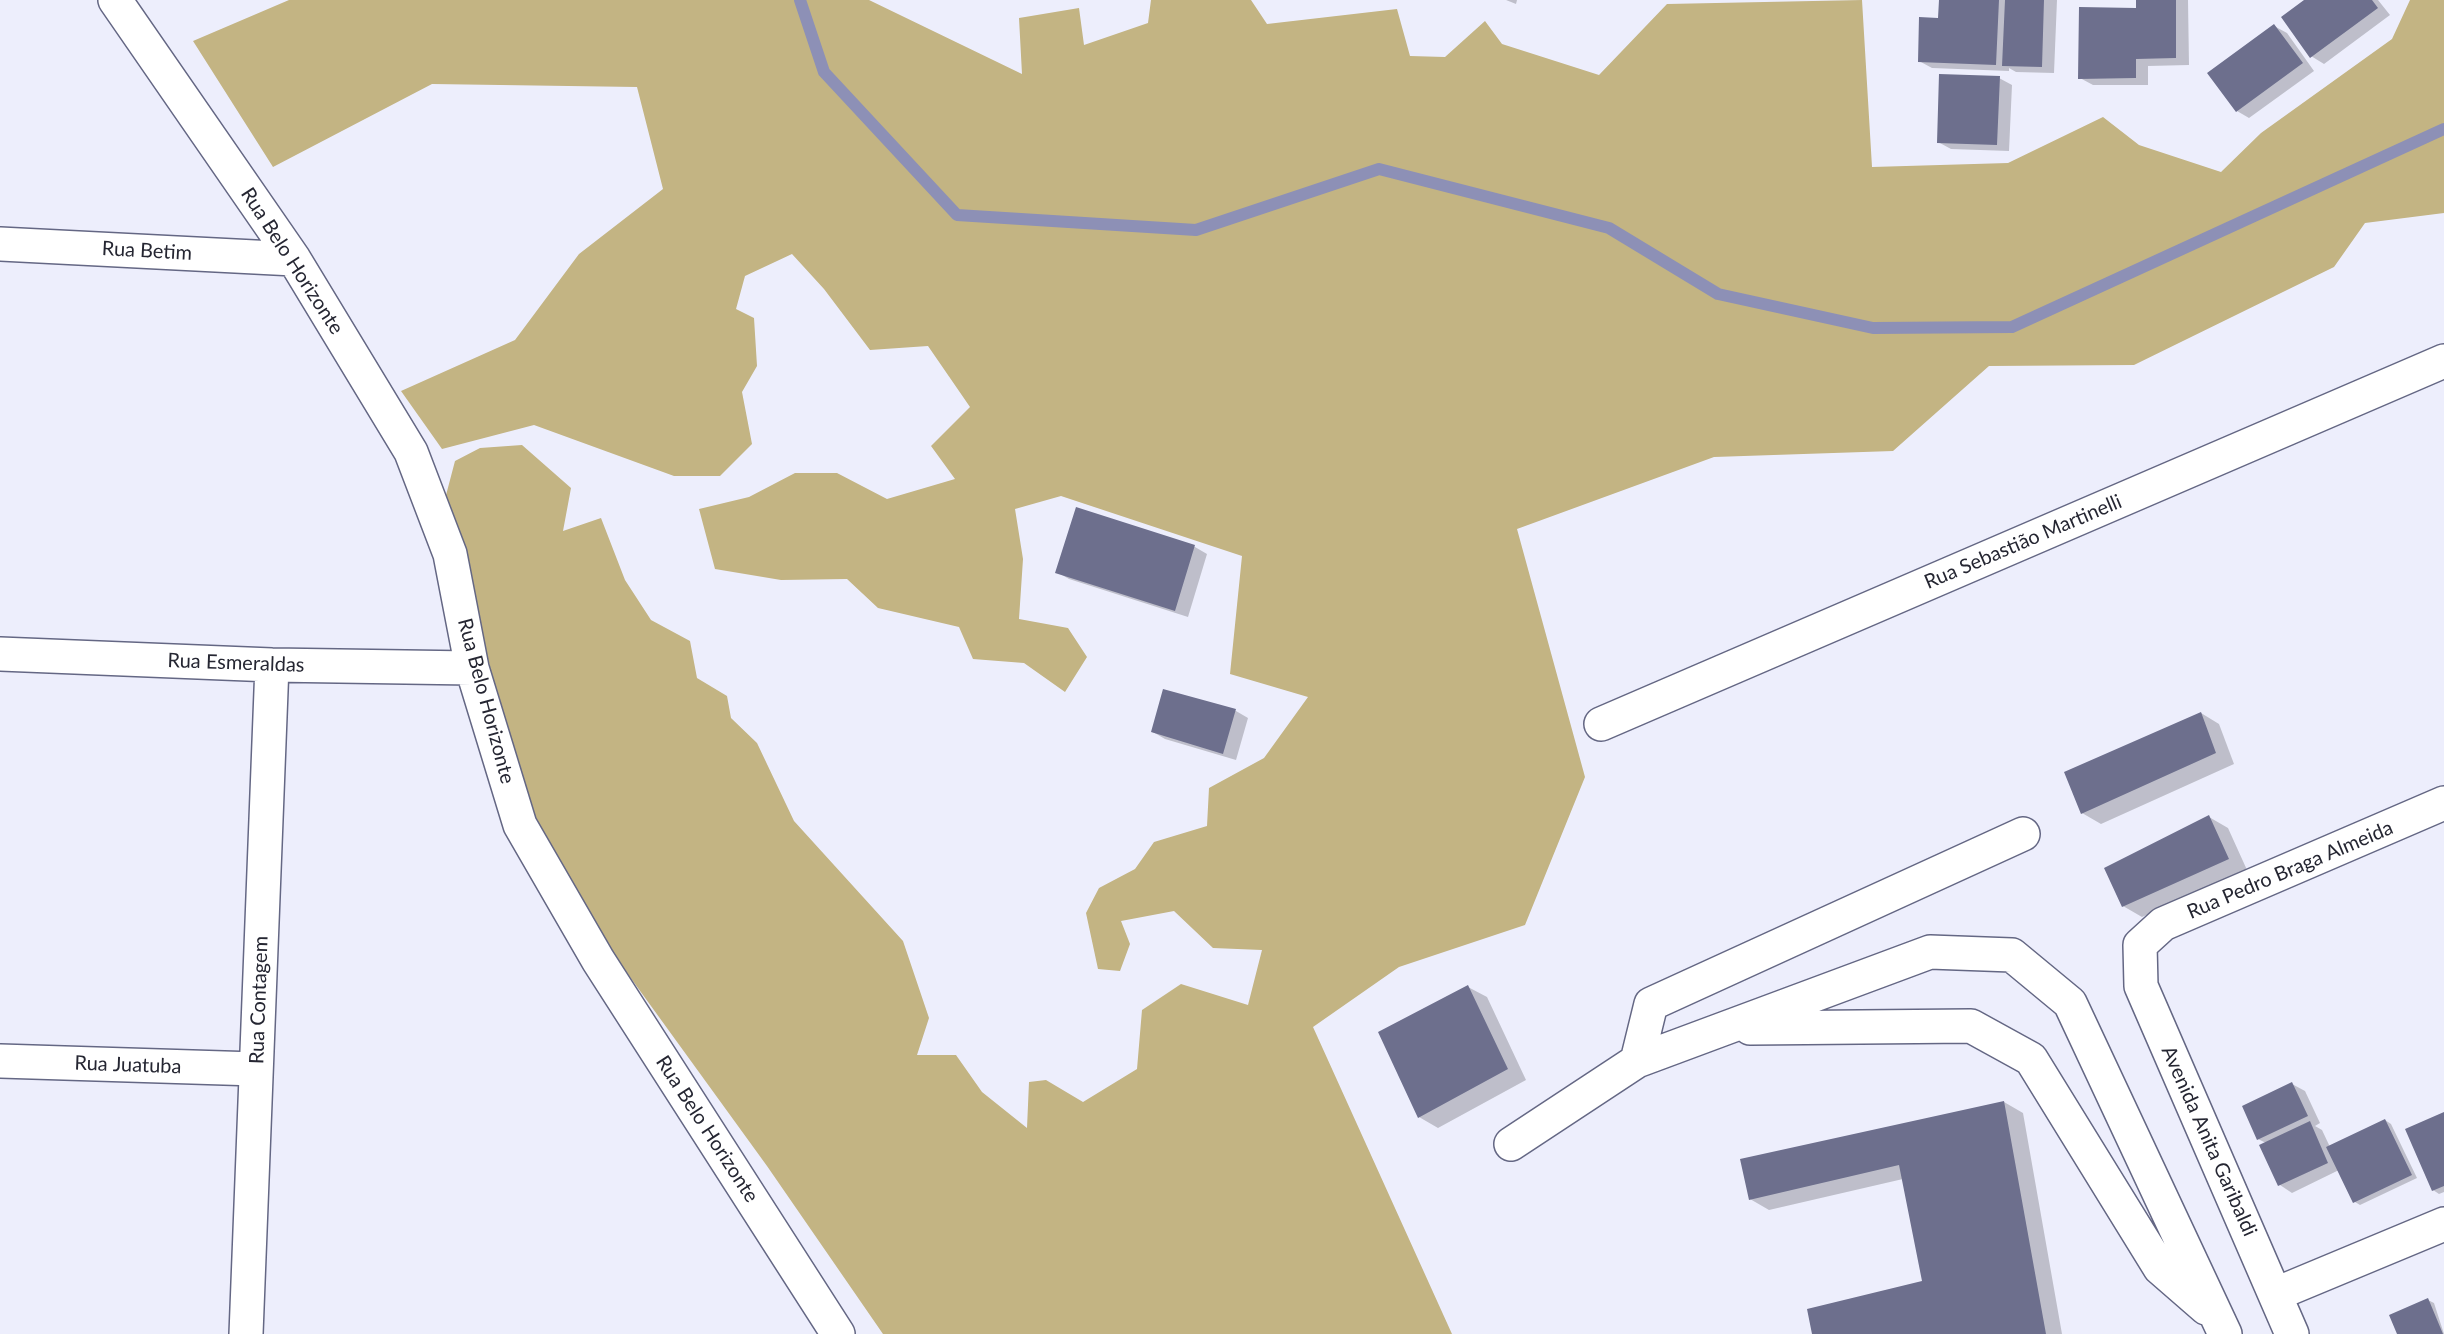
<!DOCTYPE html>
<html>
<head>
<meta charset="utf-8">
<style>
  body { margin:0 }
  canvas { display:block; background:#edeefc }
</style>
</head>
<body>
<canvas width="2444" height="1334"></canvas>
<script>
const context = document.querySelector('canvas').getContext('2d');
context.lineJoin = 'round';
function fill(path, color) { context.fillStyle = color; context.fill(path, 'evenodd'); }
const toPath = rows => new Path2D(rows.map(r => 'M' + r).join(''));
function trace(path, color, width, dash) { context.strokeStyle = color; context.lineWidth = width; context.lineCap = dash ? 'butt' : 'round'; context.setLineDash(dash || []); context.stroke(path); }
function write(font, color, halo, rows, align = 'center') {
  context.font = font + ' Lato,sans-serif'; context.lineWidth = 5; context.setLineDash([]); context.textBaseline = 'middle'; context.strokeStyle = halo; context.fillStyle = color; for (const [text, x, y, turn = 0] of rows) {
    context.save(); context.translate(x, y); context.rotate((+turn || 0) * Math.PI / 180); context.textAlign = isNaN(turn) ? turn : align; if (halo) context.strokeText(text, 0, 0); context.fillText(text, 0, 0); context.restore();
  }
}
fill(toPath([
  [289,0,869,0,1022,74,1019,18,1079,8,1084,45,1148,23,1151,0,1251,0,1267,24,1397,9,1410,56,1445,57,1485,21,1502,44,1599,75,1667,4,1862,0,1872,167,2008,163,2103,117,2139,145,2221,172,2261,133,2392,39,2410,0,2444,0,2444,213,2365,223,2334,267,2134,365,1989,366,1893,451,1714,457,1517,529,1585,777,1525,925,1399,967,1313,1027,1452,1334,883,1334,767,1166,622,966,535,825,490,667,462,551,445,499,455,461,480,448,522,445,571,488,563,531,601,518,625,580,651,620,690,641,697,678,727,696,731,718,757,743,794,821,903,941,929,1018,917,1055,956,1055,982,1092,1027,1128,1029,1082,1046,1080,1083,1102,1137,1069,1142,1010,1181,984,1248,1005,1262,950,1213,948,1174,911,1121,921,1130,944,1120,971,1098,969,1086,913,1099,888,1135,869,1154,842,1207,826,1209,788,1264,758,1308,697,1230,674,1242,556,1061,496,1015,509,1023,559,1019,619,1068,628,1087,657,1065,692,1024,663,973,659,959,627,878,608,847,579,781,580,715,569,699,509,749,497,795,473,837,473,887,499,955,479,931,446,970,407,928,346,870,350,824,289,792,254,745,276,736,309,754,318,757,366,742,392,752,444,720,476,674,476,534,425,442,449,401,391,515,340,579,254,663,189,637,87,432,84,273,167,193,41]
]), '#c3b483');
fill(toPath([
  [1506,0,1517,0,1516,4],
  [1941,0,2057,0,2054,73,2016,72,2009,68,2009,71,1932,68,1919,61,1940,20],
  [2137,0,2188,0,2189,65,2148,66,2148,85,2093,85,2080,78,2137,9],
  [2306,0,2378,0,2390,15,2324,64,2311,56],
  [2274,26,2287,33,2314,71,2249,118,2237,111],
  [1999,78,2012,85,2009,151,1951,149,1938,142],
  [1077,509,1195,547,1207,554,1188,617,1069,579,1057,572],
  [1164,691,1236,711,1248,718,1236,760,1165,739,1153,732],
  [2201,713,2219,724,2234,764,2101,824,2082,813],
  [2209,817,2228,828,2247,870,2142,917,2123,906],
  [1468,987,1487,997,1526,1080,1438,1128,1419,1117],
  [2292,1084,2305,1091,2320,1123,2315,1126,2322,1130,2330,1147,2385,1120,2391,1124,2417,1178,2360,1205,2355,1202,2339,1170,2292,1193,2280,1185,2261,1146,2266,1143,2258,1139],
  [2004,1102,2023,1113,2062,1334,1813,1334,1924,1282,1903,1179,1769,1210,1750,1199],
  [2444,1114,2444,1192,2439,1194,2433,1190],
  [2428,1300,2434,1303,2444,1334,2398,1334]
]), '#0003');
trace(toPath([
  [800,0,824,72,957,215,1196,230,1379,169,1609,228,1718,294,1873,328,2012,327,2444,129]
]), '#8d90b6', 12);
fill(toPath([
  [1939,0,1999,0,1996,65,1918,62,1919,17,1938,18],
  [2005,0,2044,0,2042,67,2002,66],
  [2136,0,2176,0,2176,58,2136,59,2136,78,2078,79,2079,7,2136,8],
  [2304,0,2372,0,2378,8,2310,58,2281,17],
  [2274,24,2303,63,2236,112,2207,73],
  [1939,74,2000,76,1997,145,1937,143],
  [1076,507,1195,545,1175,611,1055,573],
  [1163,689,1236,709,1223,754,1151,732],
  [2201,712,2216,753,2081,814,2064,772],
  [2209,815,2229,859,2122,907,2104,868],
  [1468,985,1508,1069,1418,1118,1378,1032],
  [2292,1082,2308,1116,2257,1140,2242,1106],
  [2004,1101,2046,1334,1812,1334,1807,1309,1922,1281,1899,1165,1749,1200,1740,1159],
  [2444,1112,2444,1186,2432,1191,2405,1129],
  [2385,1119,2412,1175,2353,1203,2326,1147],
  [2310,1121,2328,1163,2278,1186,2259,1145],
  [2428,1298,2443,1334,2397,1334,2389,1315]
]), '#6d6f8d');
const minor = toPath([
  [115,0,294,259,411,452,450,554,472,668,520,825,598,960,838,1334],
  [0,244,294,259],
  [0,654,272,665,472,668],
  [1601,724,2444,361],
  [1750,1028,1971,1026,2031,1059,2160,1268,2206,1308],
  [0,1061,256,1069],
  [1637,1061,1651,1004,2023,834],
  [1511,1144,1637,1061,1930,952,2012,955,2070,1003,2225,1334],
  [2276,1294,2444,1224],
  [246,1334,272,665],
  [2292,1334,2141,986,2140,945,2163,924,2444,803]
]);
trace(minor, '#646784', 36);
trace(minor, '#fff', 33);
write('20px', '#252632', '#fff', [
  ["Rua Betim",147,251,3],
  ["Rua Belo Horizonte",292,261,57],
  ["Rua Sebastião Martinelli",2023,542,-23],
  ["Rua Esmeraldas",236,663,2],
  ["Rua Belo Horizonte",486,701,75],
  ["Rua Pedro Braga Almeida",2290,870,-23],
  ["Rua Contagem",259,1000,-88],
  ["Rua Juatuba",128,1065,2],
  ["Rua Belo Horizonte",707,1129,57],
  ["Avenida Anita Garibaldi",2209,1141,66]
]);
</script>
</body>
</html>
